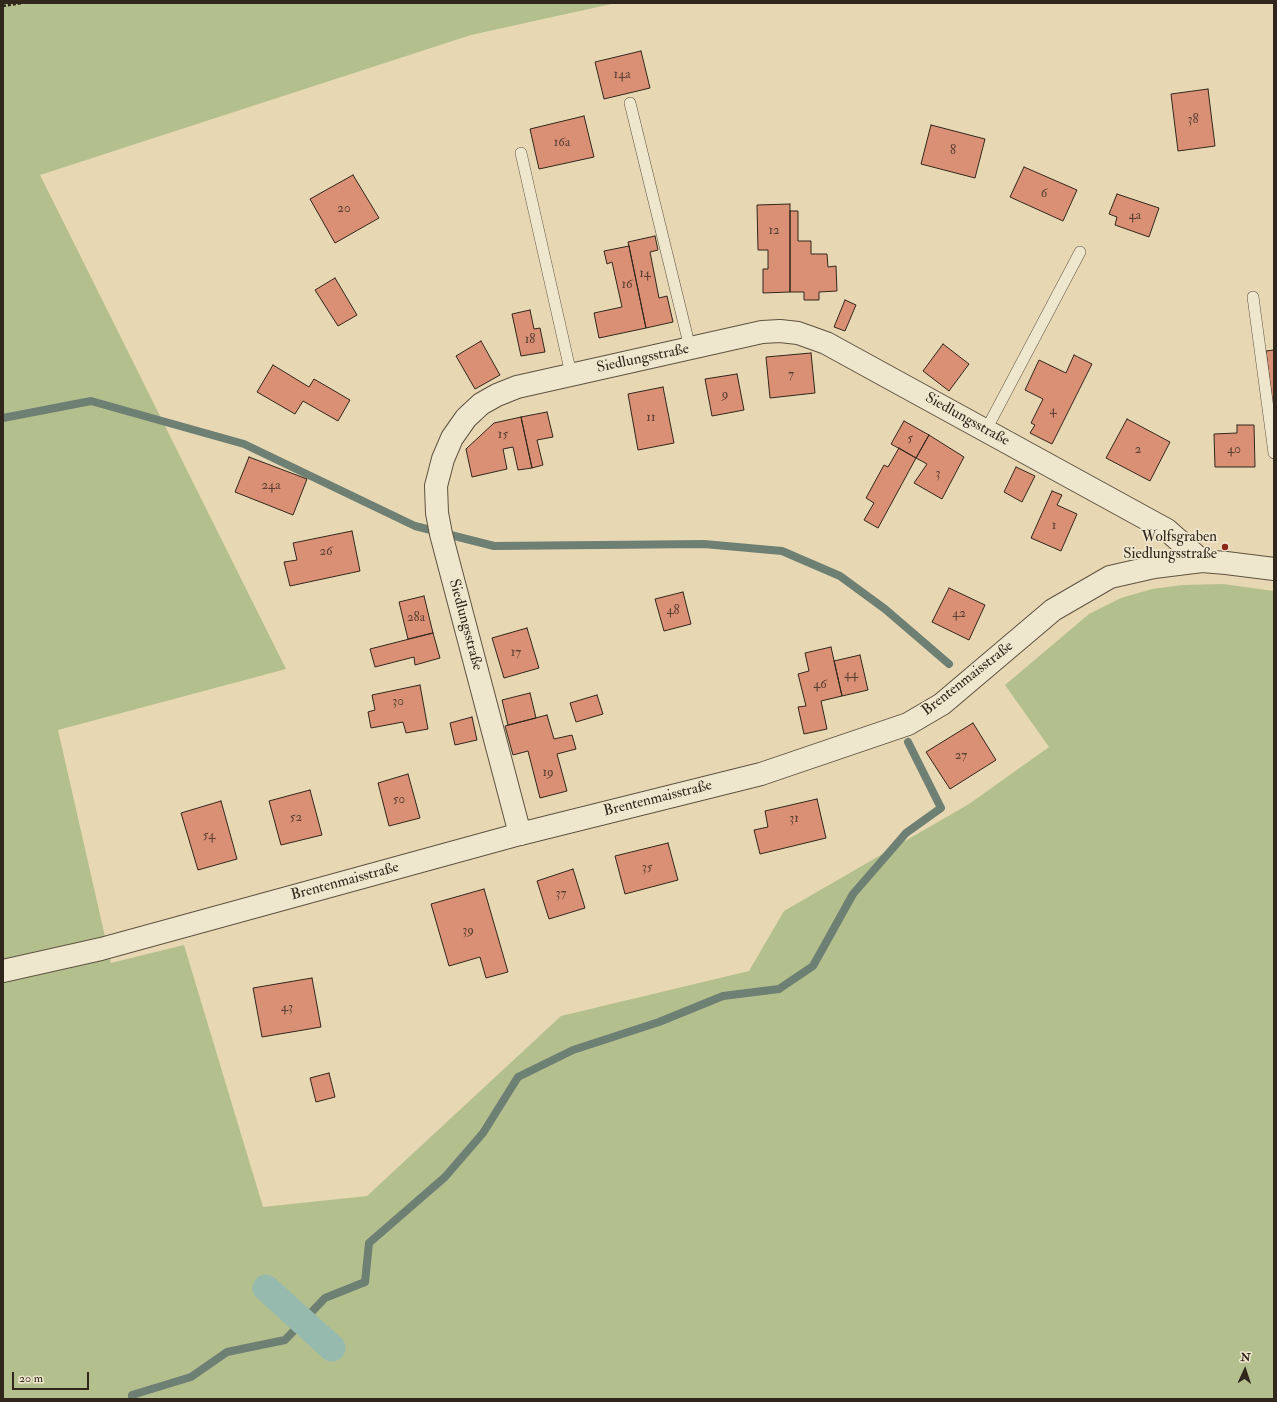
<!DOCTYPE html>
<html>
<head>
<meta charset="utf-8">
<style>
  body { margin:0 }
  #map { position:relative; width:1277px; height:1402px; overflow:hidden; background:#e7d8b3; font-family:"IM FELL Double Pica",serif }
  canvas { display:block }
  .frame { position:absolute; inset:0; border:4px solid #31261b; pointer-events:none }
  .north { position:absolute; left:1225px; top:1350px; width:40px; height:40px; -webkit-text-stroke:3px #efe6ce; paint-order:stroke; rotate:3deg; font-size:11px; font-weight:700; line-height:16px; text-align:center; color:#31261b }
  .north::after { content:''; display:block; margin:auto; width:14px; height:18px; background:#31261b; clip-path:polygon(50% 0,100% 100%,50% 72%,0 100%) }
  .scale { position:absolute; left:12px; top:1372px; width:77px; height:18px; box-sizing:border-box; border:2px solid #31261b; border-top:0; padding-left:5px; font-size:12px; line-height:14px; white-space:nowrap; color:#31261b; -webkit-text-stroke:3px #efe6ce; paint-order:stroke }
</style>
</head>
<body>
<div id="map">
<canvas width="1277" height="1402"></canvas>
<div class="frame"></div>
<div class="north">N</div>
<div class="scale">20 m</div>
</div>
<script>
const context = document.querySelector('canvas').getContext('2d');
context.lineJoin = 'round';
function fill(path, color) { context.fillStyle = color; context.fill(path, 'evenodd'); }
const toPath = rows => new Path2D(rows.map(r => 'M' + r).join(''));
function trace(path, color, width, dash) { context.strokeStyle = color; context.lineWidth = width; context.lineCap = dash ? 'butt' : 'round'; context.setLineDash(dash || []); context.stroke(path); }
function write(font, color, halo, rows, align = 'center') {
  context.font = font + ' "IM FELL Double Pica",serif'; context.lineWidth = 3.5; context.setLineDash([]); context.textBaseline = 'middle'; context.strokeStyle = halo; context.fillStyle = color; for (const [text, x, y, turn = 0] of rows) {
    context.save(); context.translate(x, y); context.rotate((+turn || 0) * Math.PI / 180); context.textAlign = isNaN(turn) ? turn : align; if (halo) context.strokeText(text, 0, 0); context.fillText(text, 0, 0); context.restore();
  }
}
fill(toPath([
  [3,3,616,3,471,35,40,175,286,669,58,730,111,963,184,945,263,1207,367,1196,561,1016,749,971,784,911,969,804,1049,747,1005,685,1089,614,1121,598,1152,589,1182,585,1223,584,1274,591,1274,1399,3,1399]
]), '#b4bf8e');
trace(toPath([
  [3,418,91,401,244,444,415,526,494,546,704,544,782,551,840,576,885,609,949,664],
  [132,1399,132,1395,191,1377,227,1352,285,1340,325,1298,365,1282,369,1243,445,1177,483,1133,518,1077,573,1050,659,1022,723,996,779,989,813,966,853,894,906,833,941,808,908,742]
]), '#6e7f73', 8);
trace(toPath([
  [266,1288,332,1348]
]), '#97baae', 27);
const building = toPath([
  [641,51,650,88,604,99,595,62,641,51],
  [1208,89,1215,146,1178,151,1171,94,1208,89],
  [584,116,594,157,539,169,530,129,584,116],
  [931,125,985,139,975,178,921,164,931,125],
  [1024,167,1077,190,1063,221,1010,197,1024,167],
  [353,175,379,218,335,243,310,199,353,175],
  [1117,194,1159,208,1149,237,1115,225,1117,217,1109,214,1117,194],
  [790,204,790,292,763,293,763,269,768,269,768,250,758,250,757,205,790,204],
  [790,211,798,211,798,241,811,241,811,254,827,254,828,267,836,266,837,291,819,292,819,300,804,300,804,292,790,292,790,211],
  [655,236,658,250,650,252,659,298,667,296,673,322,646,328,628,242,655,236],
  [629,246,646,328,599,338,594,313,622,307,612,262,607,264,604,251,629,246],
  [335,278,357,315,338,326,315,290,335,278],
  [845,300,856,305,845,331,834,327,845,300],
  [530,310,534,329,540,328,545,352,521,356,512,314,530,310],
  [481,341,500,375,475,389,456,356,481,341],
  [943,344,969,364,949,391,923,371,943,344],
  [1274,350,1274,417,1266,351,1274,350],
  [811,353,815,393,770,398,766,357,811,353],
  [1074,355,1092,364,1052,444,1030,433,1035,425,1031,423,1043,399,1025,390,1039,360,1066,373,1074,355],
  [273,365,309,387,314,379,350,400,338,421,303,401,295,414,257,392,273,365],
  [737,374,744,410,712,416,705,379,737,374],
  [663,387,674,443,638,450,628,394,663,387],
  [547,412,553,437,537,440,543,465,532,468,521,417,547,412],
  [521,417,532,468,518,470,513,447,503,449,507,469,472,477,466,449,494,423,521,417],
  [1127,419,1170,442,1150,481,1106,458,1127,419],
  [904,421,929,435,916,458,891,444,904,421],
  [1237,425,1254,425,1255,467,1215,467,1214,434,1237,433,1237,425],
  [929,435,964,457,942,499,914,483,927,464,916,458,929,435],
  [899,448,916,458,878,528,864,520,874,503,866,498,884,465,888,467,899,448],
  [249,457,307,479,293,515,235,492,249,457],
  [1016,467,1035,476,1022,502,1004,492,1016,467],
  [1052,491,1062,495,1057,505,1077,514,1061,551,1031,538,1052,491],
  [352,531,360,571,290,586,284,562,297,560,293,543,352,531],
  [949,588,985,605,969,640,932,622,949,588],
  [683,592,691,624,664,631,655,599,683,592],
  [424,596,433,633,408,639,399,602,424,596],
  [527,628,539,668,504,678,492,638,527,628],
  [433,633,440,658,415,665,414,657,375,667,370,649,433,633],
  [831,647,842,696,821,701,827,729,804,734,798,707,806,706,798,674,809,671,805,653,831,647],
  [860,655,868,690,842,696,834,661,860,655],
  [420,685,428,729,406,733,403,722,371,728,368,712,375,710,372,695,420,685],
  [530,693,536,718,508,725,502,700,530,693],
  [597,695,603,714,576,722,570,703,597,695],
  [547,715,554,739,572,735,576,749,557,754,567,791,540,798,528,751,513,755,505,726,547,715],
  [472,717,477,740,455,745,450,723,472,717],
  [973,723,996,760,950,789,926,752,973,723],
  [408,774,420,818,389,826,378,783,408,774],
  [310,790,322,835,281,845,269,801,310,790],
  [817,799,826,838,760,854,754,830,768,827,765,811,817,799],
  [221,801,237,859,198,870,181,813,221,801],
  [668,843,678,880,625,894,615,856,668,843],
  [573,869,585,908,549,919,537,881,573,869],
  [484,889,508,972,486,978,480,957,449,966,431,904,484,889],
  [312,978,321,1027,262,1037,253,988,312,978],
  [329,1073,335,1097,316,1102,310,1078,329,1073]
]);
fill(building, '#d99075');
trace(building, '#31261b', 1);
const service = toPath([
  [630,103,690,348],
  [521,153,571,374],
  [1253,297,1274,453],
  [986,430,1080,252]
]);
const minor = toPath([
  [520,834,441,534,437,513,436,486,443,459,452,438,466,418,481,404,497,395,517,387,762,332,780,331,798,333,826,343,1167,530,1202,561]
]);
const tertiary = toPath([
  [3,971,101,949,520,834,761,774,908,724,942,704,1053,610,1110,577,1154,567,1202,561,1226,563,1274,569]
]);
trace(service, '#5e5241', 12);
trace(minor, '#5e5241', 24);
trace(tertiary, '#5e5241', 24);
trace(toPath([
  [3,6,22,3]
]), '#31261b', 2.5, [3, 2]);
trace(service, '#efe6ce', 11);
trace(minor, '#efe6ce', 22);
trace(tertiary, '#efe6ce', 22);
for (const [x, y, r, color] of [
  [1225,547,4,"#8f2418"]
]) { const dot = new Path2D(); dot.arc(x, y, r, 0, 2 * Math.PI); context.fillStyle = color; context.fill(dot); trace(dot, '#efe6ce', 1.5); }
write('13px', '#5b4032', null, [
  ["14a",622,75],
  ["38",1193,120],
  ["16a",562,143],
  ["8",953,151],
  ["6",1044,194],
  ["20",344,209],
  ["4a",1135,216],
  ["12",774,231],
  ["14",645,274],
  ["16",627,285],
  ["18",530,340],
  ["7",791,375],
  ["9",725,395],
  ["4",1053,411],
  ["11",651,418],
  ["15",503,435],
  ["5",910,439],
  ["2",1138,450],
  ["40",1234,450],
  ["3",938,474],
  ["24a",271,486],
  ["1",1054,526],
  ["26",326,552],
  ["48",673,611],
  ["42",959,614],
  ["28a",416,618],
  ["17",516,653],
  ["44",851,675],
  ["46",820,685],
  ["30",398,702],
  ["27",961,756],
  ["19",548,773],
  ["50",399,800],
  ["52",296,818],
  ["31",794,819],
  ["54",209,836],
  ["35",647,868],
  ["37",561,894],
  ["39",468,931],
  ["43",287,1008]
]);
write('15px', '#31261b', '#efe6ce', [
  ["Siedlungsstraße",643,359,-12],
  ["Siedlungsstraße",967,420,29],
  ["Siedlungsstraße",465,625,75],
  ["Brentenmaisstraße",968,679,-38],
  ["Brentenmaisstraße",658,799,-14],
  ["Brentenmaisstraße",345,882,-15]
]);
write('15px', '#31261b', '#efe6ce', [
  ["Wolfsgraben",1217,538],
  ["Siedlungsstraße",1217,555]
], 'right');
</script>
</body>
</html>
